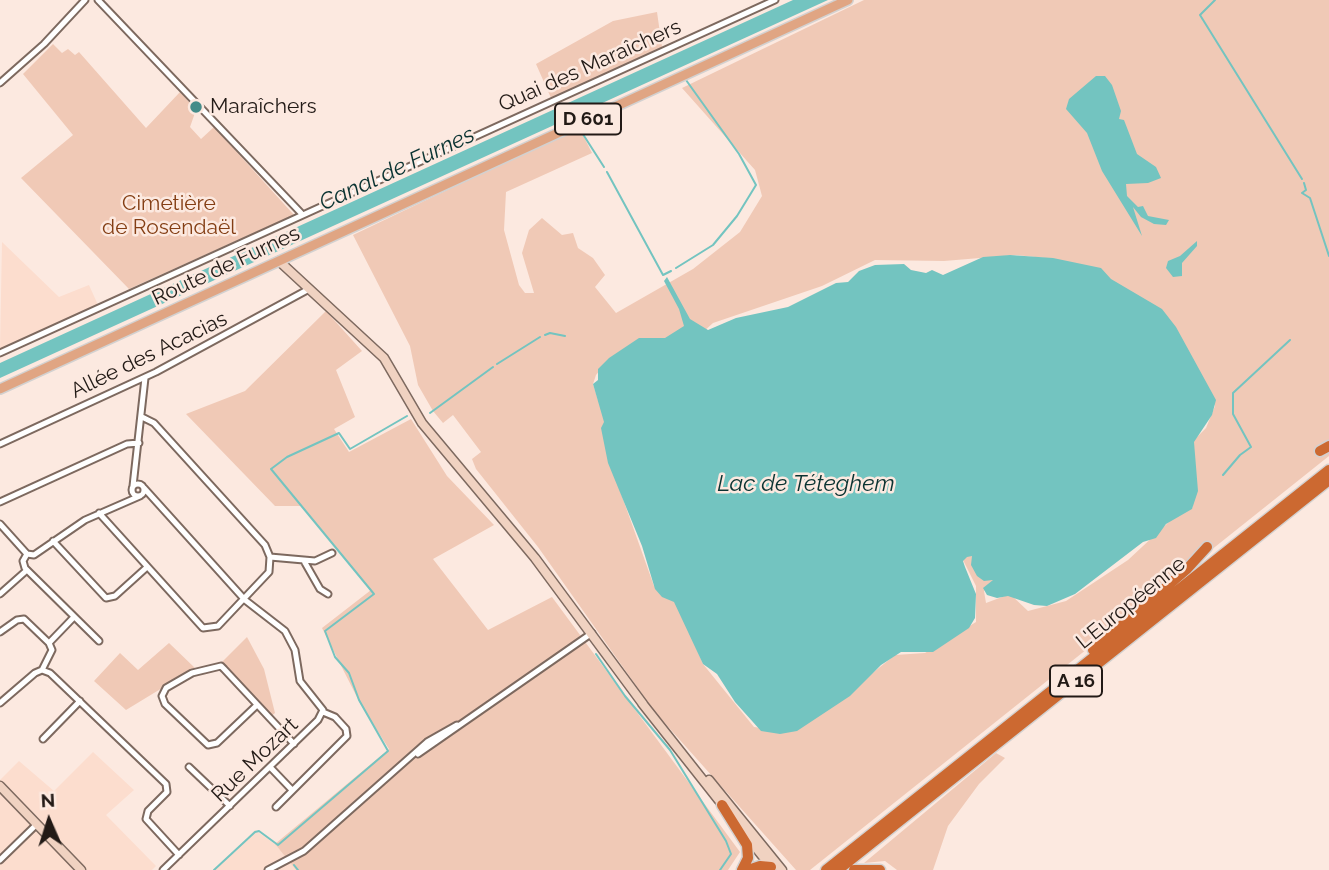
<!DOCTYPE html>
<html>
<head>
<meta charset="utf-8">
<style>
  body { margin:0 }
  #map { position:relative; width:1329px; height:870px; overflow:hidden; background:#fce9e0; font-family:Raleway,sans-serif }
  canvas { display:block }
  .north { position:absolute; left:14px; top:786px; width:70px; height:70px; -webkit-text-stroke:5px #fce9e0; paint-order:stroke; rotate:357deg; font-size:19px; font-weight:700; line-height:28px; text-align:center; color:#221a16 }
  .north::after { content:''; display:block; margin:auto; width:24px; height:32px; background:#221a16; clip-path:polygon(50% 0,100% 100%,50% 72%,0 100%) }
</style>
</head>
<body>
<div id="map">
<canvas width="1329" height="870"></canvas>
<div class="north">N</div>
</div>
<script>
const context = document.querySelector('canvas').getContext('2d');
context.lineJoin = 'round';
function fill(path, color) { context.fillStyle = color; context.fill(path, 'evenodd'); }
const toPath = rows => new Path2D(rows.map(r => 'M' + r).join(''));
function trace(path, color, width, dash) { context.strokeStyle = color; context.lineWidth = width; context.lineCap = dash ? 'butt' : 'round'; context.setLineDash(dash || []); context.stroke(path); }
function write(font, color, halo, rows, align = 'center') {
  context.font = font + ' Raleway,sans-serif'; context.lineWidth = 5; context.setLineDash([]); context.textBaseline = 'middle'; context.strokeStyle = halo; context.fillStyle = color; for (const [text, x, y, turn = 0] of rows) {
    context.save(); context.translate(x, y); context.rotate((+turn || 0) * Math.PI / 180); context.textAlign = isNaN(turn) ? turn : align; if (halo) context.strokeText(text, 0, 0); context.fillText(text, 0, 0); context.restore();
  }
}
fill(toPath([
  [2,242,59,297,89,285,98,305,0,349],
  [93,752,134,790,106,815,156,866,152,870,0,870,0,780,19,761,54,791],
  [255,830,275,844,296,870,215,870]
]), '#fcddce');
fill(toPath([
  [864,0,1329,0,1329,456,810,870,796,870,654,711,538,547,476,469,472,459,481,452,453,415,443,423,433,411,418,385,410,346,353,235,579,127,592,153,506,192,504,230,519,285,525,293,534,293,522,253,529,230,542,218,562,235,573,233,578,248,593,258,605,275,595,287,616,313,693,269,740,232,762,196,755,170,682,88],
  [1016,255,1045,258,1206,385,1215,406,1206,428,1192,442,1193,507,1171,520,1128,560,1066,601,1028,611,1010,594,986,603,984,591,1001,577,982,544,961,556,976,586,976,622,925,653,895,655,840,699,791,732,754,727,703,664,675,598,654,586,608,457,631,409,598,400,593,384,596,375,604,365,702,333,713,323,822,286,875,260,944,261],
  [657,12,662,47,551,98,536,64,613,21],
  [53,44,62,53,68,49,75,55,79,52,146,128,180,92,196,110,190,127,201,139,214,127,294,215,129,289,21,178,73,135,23,74],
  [326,311,362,351,336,370,355,417,334,429,349,452,411,419,447,476,494,525,433,559,488,630,552,597,740,852,728,870,296,870,275,844,389,749,361,705,322,628,371,590,301,506,275,506,186,414,245,391],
  [247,637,264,669,275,713,270,717,221,663],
  [169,643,195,668,126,710,94,681,120,653,138,670],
  [996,753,1005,758,979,784,948,826,933,870,897,870,885,861,864,863]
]), '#f0c9b6');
fill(toPath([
  [793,0,828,0,0,378,0,363],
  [1096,76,1105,76,1112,85,1121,111,1119,119,1124,120,1137,154,1156,167,1161,178,1148,183,1126,184,1127,196,1138,207,1143,206,1148,216,1169,220,1166,225,1154,224,1141,217,1133,207,1142,236,1102,171,1087,133,1066,109,1069,99],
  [1197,241,1197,246,1182,263,1182,276,1173,277,1166,268,1168,261,1180,256],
  [1010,255,1053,258,1101,268,1111,279,1162,309,1176,327,1216,400,1212,415,1194,442,1198,491,1192,509,1166,524,1156,538,1143,542,1075,594,1047,606,1034,605,1008,596,997,598,987,595,983,588,993,580,984,581,977,576,971,565,972,556,967,557,963,561,965,567,976,594,975,618,969,628,933,652,901,652,881,665,850,696,797,731,780,734,761,731,735,702,717,674,703,664,674,602,662,597,655,589,642,546,608,463,601,428,604,422,593,384,598,380,598,369,609,358,639,338,665,338,684,326,679,309,664,281,667,277,690,319,708,330,736,318,788,307,836,283,848,282,859,271,875,265,904,264,911,270,926,273,932,270,943,275,983,257]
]), '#73c4c0');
trace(toPath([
  [1215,0,1200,15,1302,179],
  [579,128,604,167],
  [607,172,663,275,671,271],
  [1304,183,1306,190,1302,193,1310,198,1329,256],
  [676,268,713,245,737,216,756,185,739,154,686,80],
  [545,335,550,333,565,336],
  [497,364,540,337],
  [430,413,493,367],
  [1223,475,1240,455,1251,447,1233,414,1233,393,1290,340],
  [596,654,625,696,670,750,726,841,731,854,720,870],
  [294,865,298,870],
  [214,870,255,832,259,831,278,845,388,751,359,700,349,673,335,657,325,631,374,594,271,469,287,457,339,433,350,449,407,416]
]), '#73c4c0', 2);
const street = toPath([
  [98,0,301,213],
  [0,83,44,44,85,0],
  [0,353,775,0],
  [0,444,156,372,309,289],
  '132 490a6 6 0 1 1 12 0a6 6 0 1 1-12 0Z',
  [133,486,145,378],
  [144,488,245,600,285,631,295,650,300,681,323,710,318,720,163,870],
  [0,502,127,444,139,443],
  [99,513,203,628,218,626,269,572,270,557,265,545,154,423,142,417],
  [0,524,27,554],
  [53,541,106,598,115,596,146,568],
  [27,554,34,555,85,520,140,496],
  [27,554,23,561,25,568,99,641],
  [270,557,315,561,332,553],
  [304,561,320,589,328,594],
  [0,594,27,570],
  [0,632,17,620,24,619,49,643,52,650,42,670,35,673,0,703],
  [49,643,74,617],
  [42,670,50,673,166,784,167,792,148,811,146,819,179,855],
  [257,705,217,743,208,745,165,704,162,696,166,688,192,673,221,666,224,669,294,744],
  [43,739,80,701],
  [418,754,592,633],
  [189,767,230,806],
  [270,767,292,790],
  [276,807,347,736,346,729,335,717,323,712],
  [0,860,37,824],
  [268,870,304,851,427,742,457,725]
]);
const secondary = toPath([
  [279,261,384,358,422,423,535,558,643,704],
  [642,703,725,808],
  [709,780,782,870],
  [0,786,81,870],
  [741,829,772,868]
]);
const primary = toPath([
  [0,389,848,0]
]);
const highway = toPath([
  [1320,451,1329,446],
  [1093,650,1187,569,1207,547],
  [722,805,747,845,748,858,742,870],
  [748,870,760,866,771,867],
  [826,870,1329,470],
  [838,870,1329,480],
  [854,870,880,870]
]);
trace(street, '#7d695f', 9);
trace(secondary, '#7d695f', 11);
trace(primary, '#d3d1d0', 12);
trace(highway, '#d3d1d0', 13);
trace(street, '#fff', 5);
trace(secondary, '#f0d2c1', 8);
trace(primary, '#e0a583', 9);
trace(highway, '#cc6931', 10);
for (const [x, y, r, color] of [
  [196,107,7,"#448c89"]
]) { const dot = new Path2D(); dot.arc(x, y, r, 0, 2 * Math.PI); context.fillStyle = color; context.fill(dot); trace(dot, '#fce9e0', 2.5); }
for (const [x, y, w] of [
  [588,119,66],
  [1076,681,52]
]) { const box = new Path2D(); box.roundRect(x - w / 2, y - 15.5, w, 31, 5); context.fillStyle = '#fce9e0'; context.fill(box); trace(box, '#221a16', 2); }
write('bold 19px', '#221a16', null, [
  ["D 601",588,119],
  ["A 16",1076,681]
]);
write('21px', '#221a16', '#fce9e0', [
  ["Quai des Maraîchers",590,66,-24],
  ["Route de Furnes",226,266,-25],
  ["Allée des Acacias",149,355,-26],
  ["L'Européenne",1131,603,-39],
  ["Rue Mozart",255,760,-44]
]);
write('21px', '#221a16', '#fce9e0', [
  ["Maraîchers",210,107]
], 'left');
write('21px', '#843e14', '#fce9e0', [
  ["Cimetière",169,204],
  ["de Rosendaël",169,228]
]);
write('italic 23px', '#0a3332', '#fce9e0', [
  ["Canal de Furnes",397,169,-25],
  ["Lac de Téteghem",806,484]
]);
</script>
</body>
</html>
